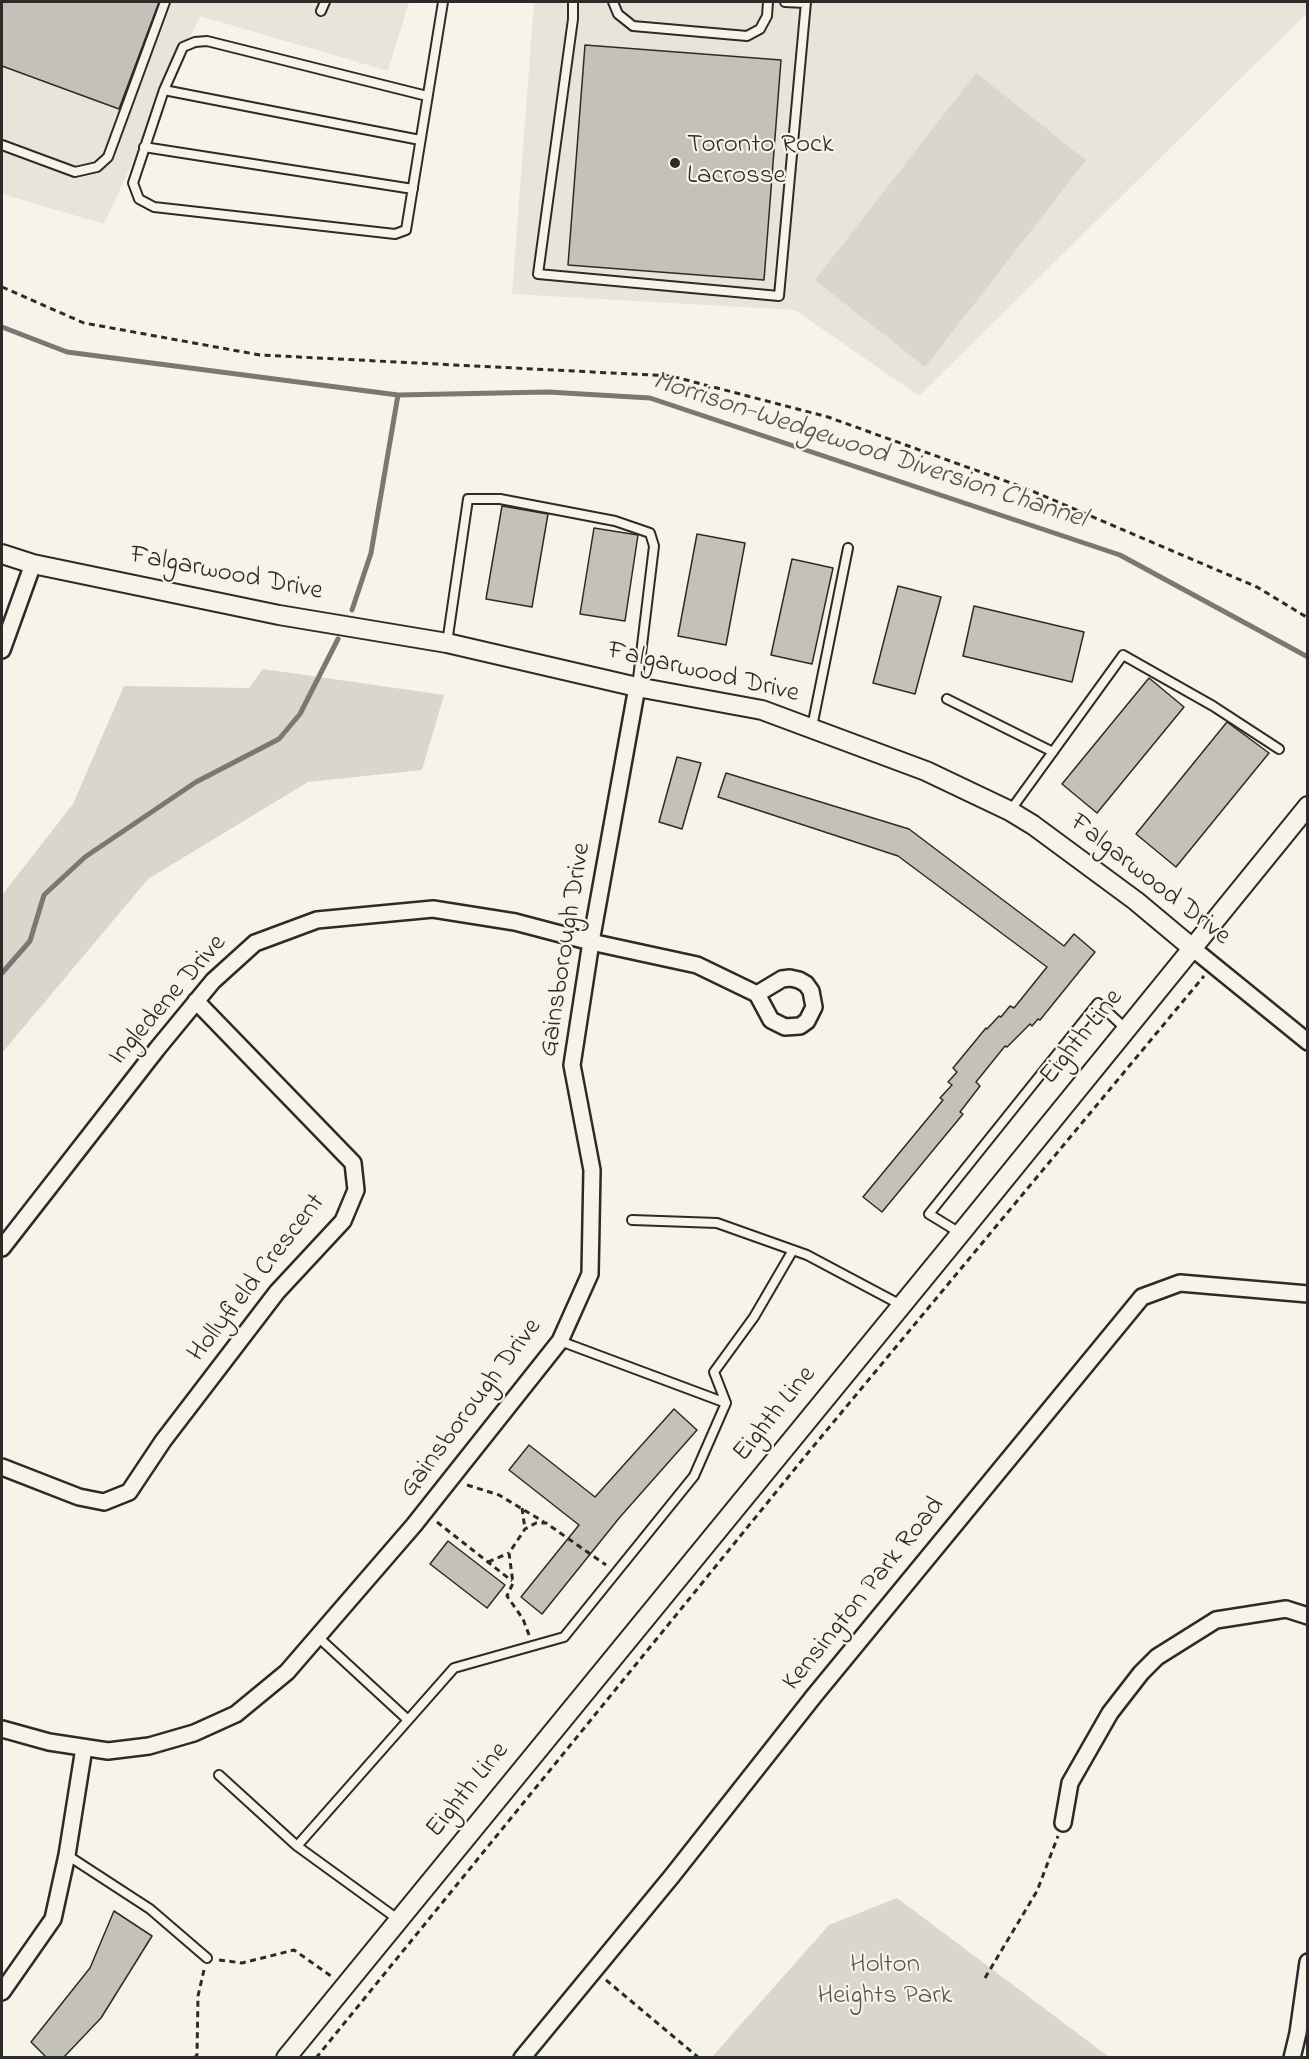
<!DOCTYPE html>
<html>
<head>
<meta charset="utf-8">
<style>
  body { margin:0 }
  #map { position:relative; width:1309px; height:2059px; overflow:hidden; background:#f7f3e8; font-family:"Indie Flower",sans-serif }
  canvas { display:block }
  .frame { position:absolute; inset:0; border:3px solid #2b2b2b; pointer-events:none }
</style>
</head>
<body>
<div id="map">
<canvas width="1309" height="2059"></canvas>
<div class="frame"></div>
</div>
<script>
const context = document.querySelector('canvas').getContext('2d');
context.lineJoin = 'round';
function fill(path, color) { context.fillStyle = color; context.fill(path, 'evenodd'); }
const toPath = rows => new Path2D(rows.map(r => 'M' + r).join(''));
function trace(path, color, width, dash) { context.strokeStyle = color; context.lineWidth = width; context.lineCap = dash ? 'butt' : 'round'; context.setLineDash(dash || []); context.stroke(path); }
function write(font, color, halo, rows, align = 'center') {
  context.font = font + ' "Indie Flower",sans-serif'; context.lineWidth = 4.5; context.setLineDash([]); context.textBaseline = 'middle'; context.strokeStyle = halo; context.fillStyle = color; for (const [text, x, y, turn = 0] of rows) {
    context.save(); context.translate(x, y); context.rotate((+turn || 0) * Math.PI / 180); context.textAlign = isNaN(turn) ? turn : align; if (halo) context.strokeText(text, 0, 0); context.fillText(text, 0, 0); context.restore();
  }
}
fill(toPath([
  [2,2,409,2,388,71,200,16,104,224,2,194],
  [534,2,1307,2,1307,13,919,396,795,310,512,294]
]), '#e8e4da');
fill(toPath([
  [976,73,1086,160,925,367,815,280],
  [263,669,444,695,422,770,308,782,148,879,2,1053,2,895,73,804,124,686,249,688],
  [897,1898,1109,2057,712,2057,829,1925]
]), '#dad6cc');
trace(toPath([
  [2,327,67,352,398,395,548,392,650,398,1120,555,1308,657],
  [352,610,371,553,398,395],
  [2,973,30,941,44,895,85,857,196,782,279,739,300,714,338,639]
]), '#7a7874', 5);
const building = toPath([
  [2,2,159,2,119,109,2,66,2,2],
  [585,45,781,60,764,280,568,265,585,45],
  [502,506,548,514,532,607,486,599,502,506],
  [594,528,638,535,625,621,580,614,594,528],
  [697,534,745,543,726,645,678,636,697,534],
  [792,559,833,568,812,664,771,655,792,559],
  [898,586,941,597,915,694,873,683,898,586],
  [974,606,1084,632,1072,682,963,656,974,606],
  [1149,678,1184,707,1097,813,1062,784,1149,678],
  [1227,722,1269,753,1176,867,1136,834,1227,722],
  [677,757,701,763,682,829,659,822,677,757],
  [726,773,909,829,1064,946,1074,934,1095,952,1040,1020,1038,1019,1032,1026,1030,1024,1007,1047,1005,1046,976,1082,980,1086,960,1112,963,1114,882,1212,863,1197,943,1100,940,1098,952,1085,948,1082,957,1072,953,1068,986,1028,987,1029,999,1016,1001,1017,1010,1006,1014,1008,1047,967,898,856,718,797,726,773],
  [674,1409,697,1430,620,1517,542,1614,521,1597,579,1525,509,1470,529,1445,595,1497,674,1409],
  [448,1541,505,1585,487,1608,430,1564,448,1541],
  [114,1911,152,1936,101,2018,63,2058,47,2058,31,2042,90,1968,114,1911]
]);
fill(building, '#c4c1b9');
trace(building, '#2b2b2b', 1.5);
const service = toPath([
  [573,2,573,19,538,274,779,296,806,2],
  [613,2,618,14,633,26,747,36,760,29,767,16,768,2],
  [785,2,805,3],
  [321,11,325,2],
  [164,90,420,140],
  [427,96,207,41,195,42,183,47,164,90,133,183,139,199,154,207,395,234,406,230,443,2],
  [2,145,75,172,97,167,108,157,165,2],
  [144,147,413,189],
  [447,643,468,499,500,499,615,521,650,533,654,546,637,687],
  [947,699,1053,752],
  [812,727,848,548],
  [1010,811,1123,655,1213,706,1279,749],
  [632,1220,717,1223,807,1255,901,1305],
  [960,1233,929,1214,1098,1003,1126,1029],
  [560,1341,726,1403],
  [318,1637,408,1720],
  [219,1775,297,1846,399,1920],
  [297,1846,454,1668,564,1637,694,1476,726,1403,714,1372,754,1317,793,1250],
  [67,1855,150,1909,207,1958]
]);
const minor = toPath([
  [2,650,33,564],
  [1191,947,1308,1042],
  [790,978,799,980,806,984,811,991,814,1007,807,1021,800,1026,785,1027,771,1020,757,994,782,979,790,978],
  [2,1248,157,1049,213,981,255,943,317,920,433,909,515,922,591,942,697,965,757,994],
  [2,1467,79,1497,104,1502,129,1492,163,1441,277,1292,343,1221,356,1190,353,1163,196,1001],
  [2,1729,49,1742,108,1751,149,1746,194,1733,236,1714,287,1672,414,1525,560,1341,590,1274,592,1170,572,1065,591,942,637,687],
  [1063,1823,1070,1783,1110,1713,1141,1673,1157,1657,1216,1620,1286,1609,1308,1616],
  [2,1992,53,1919,67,1855,84,1748],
  [522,2058,672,1876,814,1696,1142,1297,1180,1283,1308,1294],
  [1292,2058,1298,2033,1308,1962]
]);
const tertiary = toPath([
  [2,554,33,564,279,615,447,643,637,687,762,710,926,771,1010,811,1033,825,1136,901,1191,947],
  [286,2058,961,1233,1308,806]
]);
trace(service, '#2b2b2b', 12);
trace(minor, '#2b2b2b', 20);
trace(tertiary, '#2b2b2b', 22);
trace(toPath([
  [2,287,84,323,260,355,671,376,828,417,1025,488,1257,587,1308,618],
  [467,1485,499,1495,544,1522],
  [522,1508,525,1529],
  [437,1522,512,1581],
  [488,1562,509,1553],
  [529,1635,523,1619,507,1596,513,1583,509,1553,525,1529,536,1523,546,1523,606,1565],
  [219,1960,242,1963,294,1950,331,1976],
  [985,1978,1037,1891,1058,1836],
  [606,1980,699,2058],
  [194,2058,197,2055,198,1996,204,1970],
  [316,2058,807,1454,1204,976]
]), '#2b2b2b', 3, [6, 4.5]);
trace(service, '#f7f3e8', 8);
trace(minor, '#f7f3e8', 15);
trace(tertiary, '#f7f3e8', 18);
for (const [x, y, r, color] of [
  [675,163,6,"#2b2b2b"]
]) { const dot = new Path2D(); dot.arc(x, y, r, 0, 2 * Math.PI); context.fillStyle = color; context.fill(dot); trace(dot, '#f7f3e8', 2); }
write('27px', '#2b2b2b', '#f7f3e8', [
  ["Toronto Rock",687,147],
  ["Lacrosse",687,178]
], 'left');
write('27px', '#2b2b2b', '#f7f3e8', [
  ["Falgarwood Drive",226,575,11],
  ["Falgarwood Drive",703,674,13],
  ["Falgarwood Drive",1149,881,38],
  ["Gainsborough Drive",567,950,-81],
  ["Ingledene Drive",169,1001,-49],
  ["Eighth Line",1083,1038,-51],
  ["Hollyfield Crescent",258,1279,-52],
  ["Gainsborough Drive",472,1409,-53],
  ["Eighth Line",776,1415,-51],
  ["Kensington Park Road",865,1595,-51],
  ["Eighth Line",469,1791,-51]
]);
write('27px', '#575653', '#f7f3e8', [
  ["Holton",885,1967],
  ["Heights Park",885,1998]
]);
write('italic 28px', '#53524f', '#f7f3e8', [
  ["Morrison-Wedgewood Diversion Channel",869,452,18]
]);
</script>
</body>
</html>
